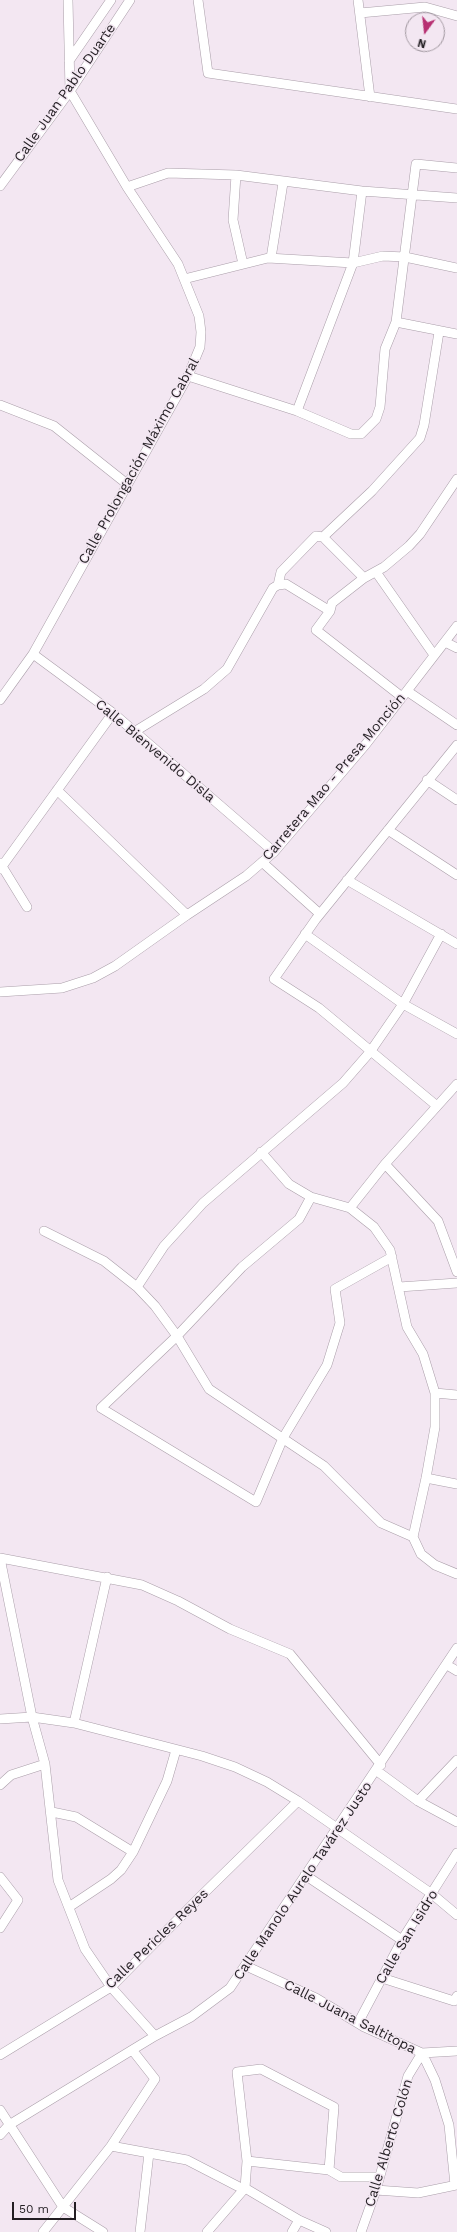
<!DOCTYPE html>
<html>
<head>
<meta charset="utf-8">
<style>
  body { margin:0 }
  #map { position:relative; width:457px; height:2232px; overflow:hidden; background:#f3e7f2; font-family:"Work Sans",sans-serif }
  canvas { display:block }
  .north { position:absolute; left:405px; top:12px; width:40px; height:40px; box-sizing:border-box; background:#f3e7f2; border:1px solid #a0979f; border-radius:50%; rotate:195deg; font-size:11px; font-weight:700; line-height:16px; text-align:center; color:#231f23 }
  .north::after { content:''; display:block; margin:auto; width:14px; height:18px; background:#b73072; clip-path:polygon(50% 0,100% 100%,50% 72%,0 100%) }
  .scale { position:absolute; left:12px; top:2202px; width:64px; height:18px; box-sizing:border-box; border:2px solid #231f23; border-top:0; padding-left:5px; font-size:12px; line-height:14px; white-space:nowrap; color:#231f23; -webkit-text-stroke:3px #f3e7f2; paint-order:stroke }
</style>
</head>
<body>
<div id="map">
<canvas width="457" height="2232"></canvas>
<div class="north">N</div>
<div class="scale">50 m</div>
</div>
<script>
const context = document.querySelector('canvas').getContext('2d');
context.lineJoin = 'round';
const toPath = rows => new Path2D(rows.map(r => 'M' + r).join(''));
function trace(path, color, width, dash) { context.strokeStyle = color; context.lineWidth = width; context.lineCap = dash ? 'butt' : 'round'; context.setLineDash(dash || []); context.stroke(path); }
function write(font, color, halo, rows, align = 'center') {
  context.font = font + ' "Work Sans",sans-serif'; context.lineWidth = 3; context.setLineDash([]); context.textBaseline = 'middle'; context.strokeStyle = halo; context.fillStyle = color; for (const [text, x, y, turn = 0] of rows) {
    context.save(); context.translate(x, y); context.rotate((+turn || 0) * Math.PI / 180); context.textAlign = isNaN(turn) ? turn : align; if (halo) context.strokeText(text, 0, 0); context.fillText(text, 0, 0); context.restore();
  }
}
const street = toPath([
  [198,0,208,73,457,109],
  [358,0,370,97],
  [360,13,425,7,457,16],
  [69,61,111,0],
  [236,175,233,220,243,264],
  [0,186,70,91,130,0],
  [127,187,168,173,236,175,362,191,457,198],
  [271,258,283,183],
  [184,279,268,258,353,263,383,256,405,257,457,268],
  [396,322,457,334],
  [188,376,297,411,351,434,361,434,376,419,380,407,385,349,396,322,416,164,457,168],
  [0,405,54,426,127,484],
  [297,411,353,263,362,191],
  [323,537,372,491,420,438,424,425,439,332],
  [376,572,434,655],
  [278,585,281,572,316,536,323,537,364,578],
  [445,642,457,648],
  [33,654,113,713,274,852],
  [407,691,457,725],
  [402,697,316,630,330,611,332,603,364,578,384,567,409,546,420,534,457,479],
  [0,700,33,654,188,376,200,347,201,332,199,316,178,264,127,187,70,91,68,0],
  [134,732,204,689,227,669,273,588,278,585,286,584,330,611],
  [427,780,457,800],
  [57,790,187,915],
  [388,830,457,875],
  [262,862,320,914],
  [0,863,27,907],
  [0,869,113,713],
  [347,880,457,944],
  [305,934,403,1004,457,1034],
  [0,992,62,988,93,978,115,966,187,915,246,876,274,852,366,744,457,626],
  [437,1106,319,1008,274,979,316,919,457,745],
  [261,1152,289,1184,311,1197,350,1208,374,1227,390,1250,407,1327,423,1354,435,1393,435,1427,426,1478,413,1537,421,1554,435,1565,457,1574],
  [385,1164,438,1221,457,1272],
  [311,1197,299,1219,242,1267,177,1336,101,1408,256,1502,283,1438,327,1365,340,1323,335,1289,392,1257],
  [350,1208,385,1164,457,1084],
  [44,1231,104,1261,137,1287,155,1306,177,1336,209,1389,324,1466,381,1523,413,1537],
  [137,1287,164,1246,203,1203,343,1083,370,1052,403,1004,441,934],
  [399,1287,457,1283],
  [435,1393,457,1395],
  [426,1478,457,1484],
  [0,1558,32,1717,45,1764,58,1880,85,1949,111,1987,155,2036],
  [0,1558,142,1585,178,1601,230,1629,290,1654,381,1765],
  [447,1665,457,1671],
  [0,1719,32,1717,74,1723,202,1756,235,1767,267,1782,298,1801,432,1894,457,1915],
  [74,1723,107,1577],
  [377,1771,418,1801,457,1822],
  [0,1785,11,1775,45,1764],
  [418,1801,457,1760],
  [52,1812,76,1817,133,1852],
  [305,1875,402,1940],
  [0,1877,18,1900,0,1928],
  [69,1907,111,1879,121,1870,133,1852,167,1781,176,1750],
  [246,1966,316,1998,364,2027,422,2053,457,2051],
  [382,1978,454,2001,457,1996],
  [358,2023,402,1940,457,1853],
  [422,2053,435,2080,449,2125,455,2185],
  [0,2055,111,1987,201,1896,298,1801],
  [0,2110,63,2207,103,2232],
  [0,2135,9,2125,155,2036,191,2017,230,1988,457,1648],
  [111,2146,187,2160,243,2189],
  [247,2161,329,2170,341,2177,379,2177],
  [245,2188,299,2220,326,2232],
  [376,2190,418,2193,457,2185],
  [43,2232,111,2146,155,2079,133,2051],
  [140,2232,149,2153],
  [207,2232,245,2188,247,2161,237,2072,261,2069,334,2107,329,2170],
  [292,2232,299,2220],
  [361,2232,376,2190,408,2076,422,2053]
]);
trace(street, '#aa9ea9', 10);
trace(street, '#fff', 9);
write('14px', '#231f23', '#f3e7f2', [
  ["Calle Juan Pablo Duarte",65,93,-55],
  ["Calle Prolongación Máximo Cabral",139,461,-61],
  ["Calle Bienvenido Disla",155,751,40],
  ["Carretera Mao - Presa Monción",334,777,-50],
  ["Calle Manolo Aurelo Tavárez Justo",303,1881,-56],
  ["Calle San Isidro",407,1937,-59],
  ["Calle Pericles Reyes",157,1939,-44],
  ["Calle Juana Saltitopa",350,2017,27],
  ["Calle Alberto Colón",389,2143,-73]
]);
</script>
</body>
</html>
